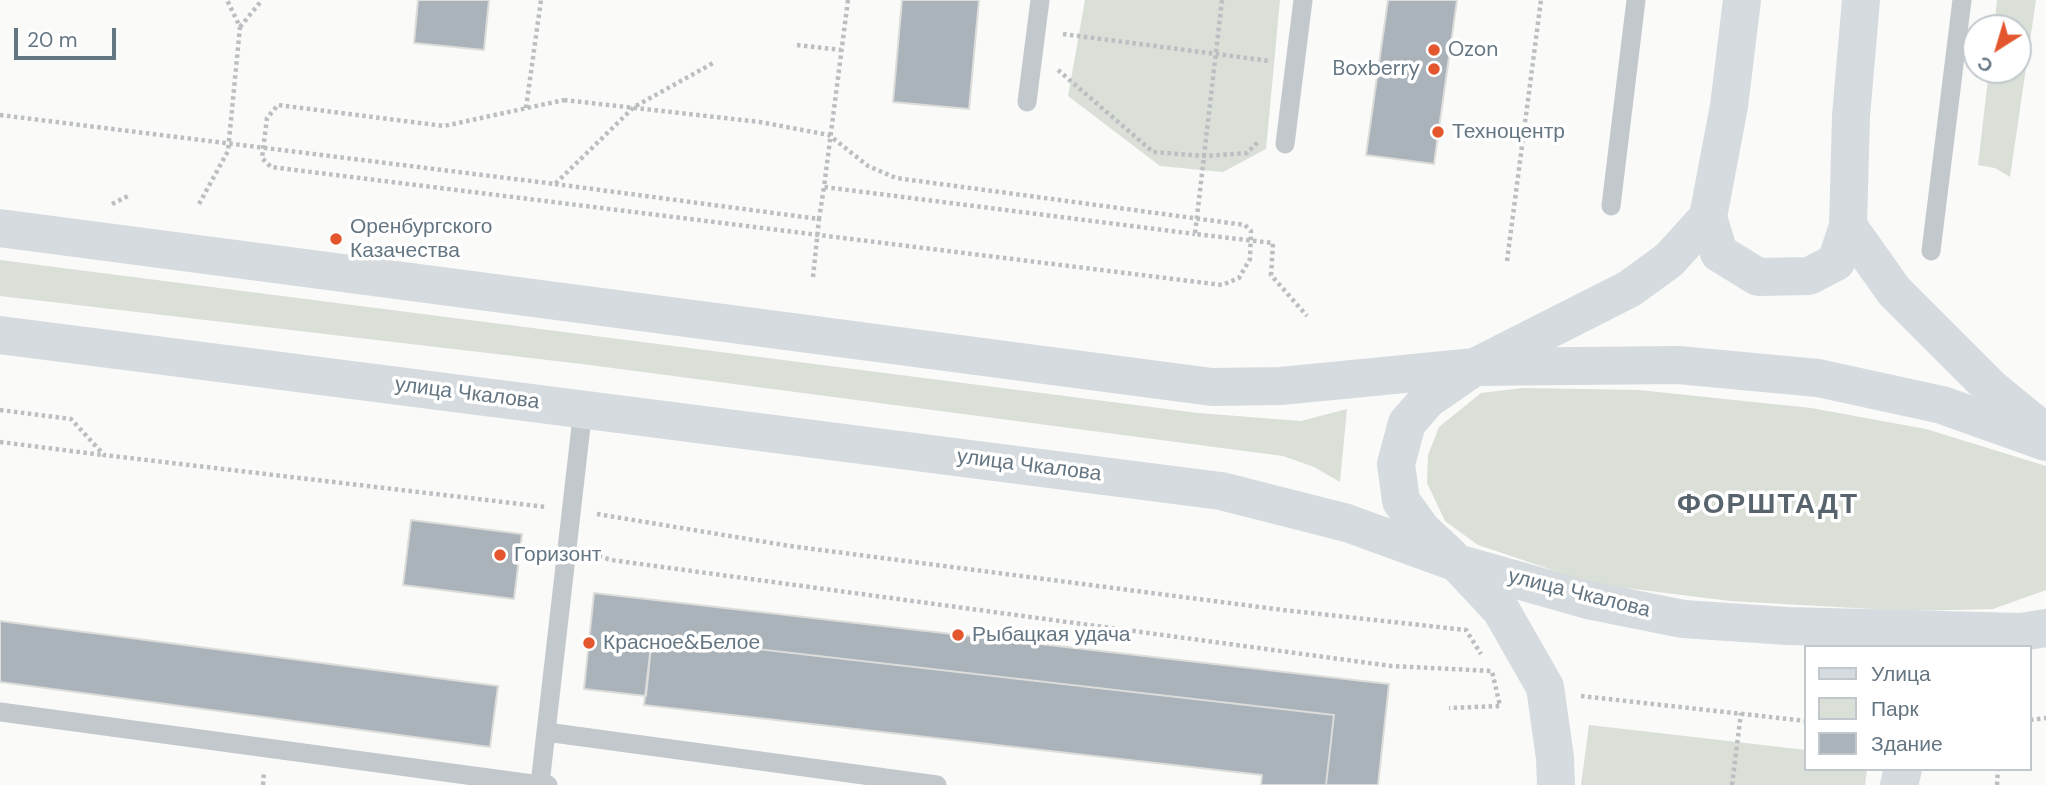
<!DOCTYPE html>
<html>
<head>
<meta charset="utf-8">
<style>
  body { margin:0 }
  #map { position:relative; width:2046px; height:785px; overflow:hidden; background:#fafaf8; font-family:"DM Sans",sans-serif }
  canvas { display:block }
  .legend { position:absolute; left:1804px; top:645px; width:228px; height:126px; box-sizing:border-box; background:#fff; border:2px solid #c1c8cd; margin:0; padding:9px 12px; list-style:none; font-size:21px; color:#657683 }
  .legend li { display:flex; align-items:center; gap:14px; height:35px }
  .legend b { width:35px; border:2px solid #c1c8cd }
  .north { position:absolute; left:1962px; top:14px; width:70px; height:70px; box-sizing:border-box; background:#fff; border:2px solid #c1c8cd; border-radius:50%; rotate:217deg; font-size:19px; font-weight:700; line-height:28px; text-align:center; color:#657683 }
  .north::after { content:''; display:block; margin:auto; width:24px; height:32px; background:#e4572e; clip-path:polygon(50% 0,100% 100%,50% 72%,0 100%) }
  .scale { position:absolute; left:14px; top:28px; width:102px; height:32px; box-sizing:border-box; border:4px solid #657683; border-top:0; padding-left:9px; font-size:21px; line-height:24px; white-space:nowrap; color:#657683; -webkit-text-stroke:5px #fff; paint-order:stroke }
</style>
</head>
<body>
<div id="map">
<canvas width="2046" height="785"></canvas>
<ul class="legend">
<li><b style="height:9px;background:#d6dbdf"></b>Улица</li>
<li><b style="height:19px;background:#dadfd7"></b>Парк</li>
<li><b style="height:19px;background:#aab3b9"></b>Здание</li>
</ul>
<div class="north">С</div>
<div class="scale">20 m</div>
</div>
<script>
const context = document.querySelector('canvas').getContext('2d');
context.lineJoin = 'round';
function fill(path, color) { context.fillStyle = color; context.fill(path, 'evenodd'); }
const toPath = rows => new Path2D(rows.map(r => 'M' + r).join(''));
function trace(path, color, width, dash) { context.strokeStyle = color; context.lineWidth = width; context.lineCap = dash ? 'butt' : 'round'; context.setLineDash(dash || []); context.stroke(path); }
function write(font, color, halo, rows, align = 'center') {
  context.font = font + ' "DM Sans",sans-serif'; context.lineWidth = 7; context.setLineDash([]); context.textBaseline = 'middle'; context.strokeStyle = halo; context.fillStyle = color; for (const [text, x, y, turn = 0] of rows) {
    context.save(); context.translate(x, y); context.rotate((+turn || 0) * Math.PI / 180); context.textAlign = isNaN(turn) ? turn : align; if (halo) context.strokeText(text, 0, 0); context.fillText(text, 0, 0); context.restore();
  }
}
fill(toPath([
  [1085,0,1280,0,1266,149,1223,172,1160,166,1068,96],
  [1997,0,2036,0,2010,177,1995,168,1978,165,1989,70,2018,70,2018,28,1994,28],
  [0,260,1198,413,1301,421,1347,409,1340,482,1314,467,1283,456,582,364,0,296],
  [1523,388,1639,390,1811,408,1926,429,2046,466,2046,590,1993,609,1908,611,1730,601,1594,584,1478,545,1445,521,1427,483,1428,455,1439,427,1481,393],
  [1589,725,1806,750,1806,769,1867,769,1865,785,1581,785]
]), '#dadfd7');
const building = toPath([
  [418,0,489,0,484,50,414,43,418,0],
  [902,0,979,0,969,109,893,102,902,0],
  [1388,0,1457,0,1434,164,1366,155,1388,0],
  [411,520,522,534,514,599,403,585,411,520],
  [594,593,1389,684,1378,785,1326,785,1334,715,652,637,646,696,584,689,594,593],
  [0,621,498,686,490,747,0,682,0,621],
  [652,637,1334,715,1326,785,1261,785,1262,775,644,705,652,637]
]);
fill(building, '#aab3b9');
trace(building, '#dcdcda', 2);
trace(toPath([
  [848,0,824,187,1195,234],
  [1222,0,1195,234,1273,243,1271,275,1307,316],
  [240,27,262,0],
  [1063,34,1270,61],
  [797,45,841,50],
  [1058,70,1153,152,1205,156,1247,153,1258,142],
  [564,100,760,122,829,135,868,166,896,178,1245,225,1251,231,1250,259,1239,278,1222,285,271,167,262,158,267,118,278,105,444,126,564,100],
  [526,108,541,0],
  [0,115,555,184,634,107,715,62],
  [555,184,819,219,824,187],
  [112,204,130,195],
  [199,204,228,151,240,27,227,0],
  [1507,261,1541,0],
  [813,277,819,219],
  [0,410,71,419,104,455,546,507],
  [0,442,103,455],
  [597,514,790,546,1283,610,1466,630,1481,654],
  [592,554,611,560,1391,666,1492,671,1500,706,1449,708],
  [1581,696,1806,721],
  [2030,720,2046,718],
  [263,785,264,772],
  [1732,785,1741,713],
  [1997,785,1998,769]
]), '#bbbfc2', 4.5, [3.5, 3.5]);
trace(toPath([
  [1027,102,1040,0],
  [1285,144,1303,0],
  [1611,206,1636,0],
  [1931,251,1962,0],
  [0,712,540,785],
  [546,732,937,785],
  [548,785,540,784,583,409]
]), '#c3c8cc', 19);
trace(toPath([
  [1861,0,1851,116,1848,226,1894,291,1991,388,2046,433],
  [1708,217,1719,253,1758,277,1809,276,1836,262,1848,226],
  [1475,367,1629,289,1669,260,1708,217,1729,106,1742,0],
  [1457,563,1501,610,1545,687,1555,758,1556,785],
  [1899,785,1903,769]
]), '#d6dbdf', 38);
trace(toPath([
  [0,228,1212,387,1281,386,1475,367,1678,365,1818,378,1942,405,2046,442],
  [0,335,1221,491,1347,523,1457,563,1588,600,1683,619,1788,626,2021,632,2046,628],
  [1450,556,1422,530,1401,501,1396,464,1407,423,1428,399,1470,370]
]), '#d6dbdf', 38);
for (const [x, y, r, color] of [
  [1434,50,7,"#e4572e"],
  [1434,69,7,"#e4572e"],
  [1438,132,7,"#e4572e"],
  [336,239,7,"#e4572e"],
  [500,555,7,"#e4572e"],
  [958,635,7,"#e4572e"],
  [589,643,7,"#e4572e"]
]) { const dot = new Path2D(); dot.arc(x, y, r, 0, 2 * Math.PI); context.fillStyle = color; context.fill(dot); trace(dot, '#fff', 2.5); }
write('21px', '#657683', '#fff', [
  ["Ozon",1448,50],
  ["Boxberry",1420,69,"right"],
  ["Техноцентр",1452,132],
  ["Оренбургского",350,227],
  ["Казачества",350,251],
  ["Горизонт",514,555],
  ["Рыбацкая удача",972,635],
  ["Красное&Белое",603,643]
], 'left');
write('21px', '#657683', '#fff', [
  ["улица Чкалова",467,394,7],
  ["улица Чкалова",1029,466,7],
  ["улица Чкалова",1579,594,14]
]);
context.letterSpacing = '2px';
write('bold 28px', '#57646e', '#fff', [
  ["ФОРШТАДТ",1768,506]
]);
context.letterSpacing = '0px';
</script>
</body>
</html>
